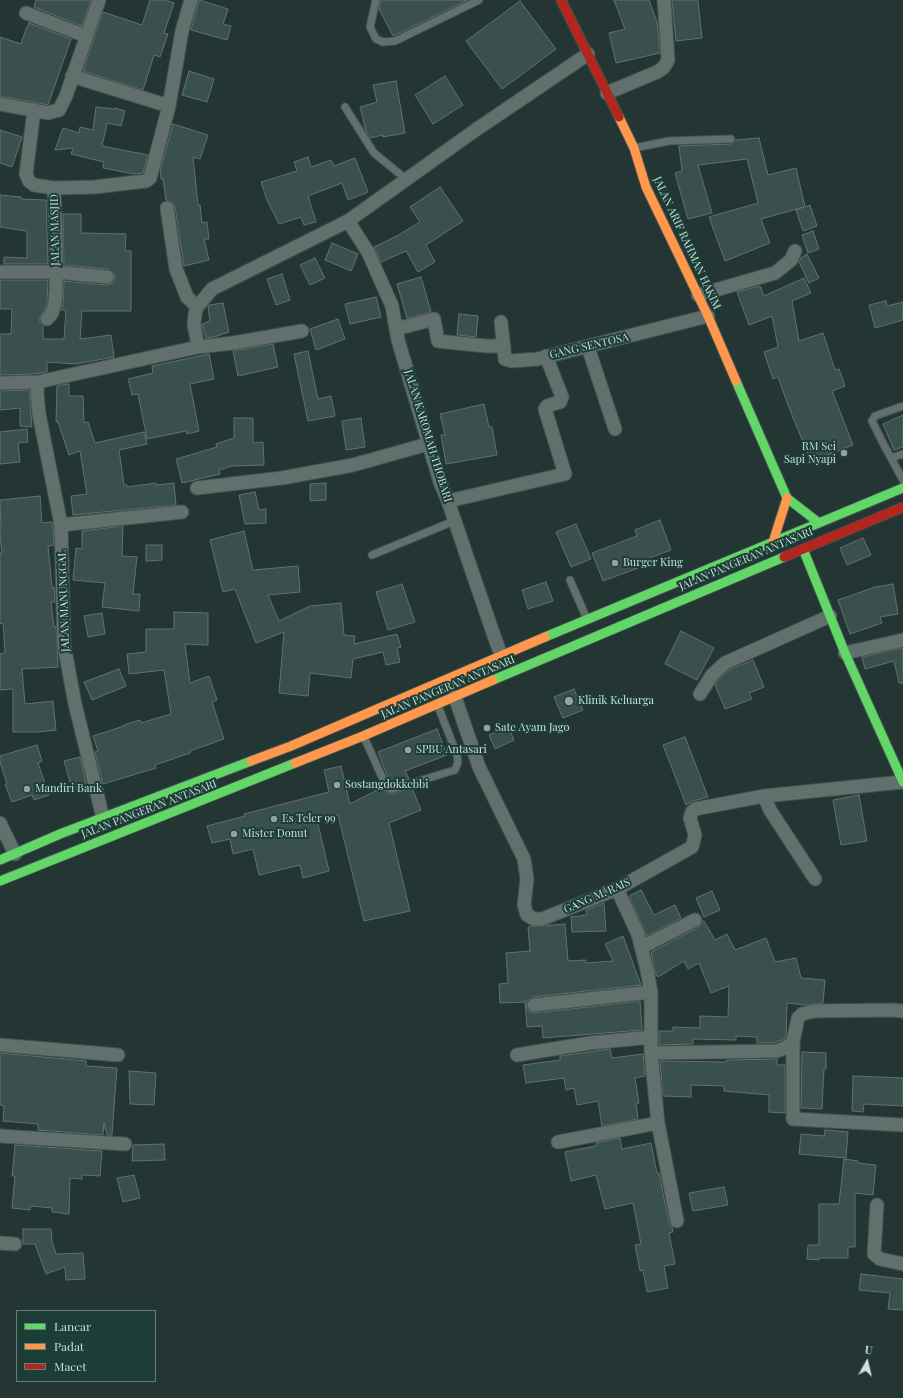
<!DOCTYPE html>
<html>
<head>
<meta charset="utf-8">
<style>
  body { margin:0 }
  #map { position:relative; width:903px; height:1398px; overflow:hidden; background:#243633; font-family:"Playfair Display",serif }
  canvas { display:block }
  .legend { position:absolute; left:16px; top:1310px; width:140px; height:72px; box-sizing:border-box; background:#1c3e37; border:1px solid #637e79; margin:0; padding:5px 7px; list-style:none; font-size:12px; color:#cddfdb }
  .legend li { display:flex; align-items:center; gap:8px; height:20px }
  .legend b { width:20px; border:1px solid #637e79 }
  .north { position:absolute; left:847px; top:1342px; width:40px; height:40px; -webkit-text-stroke:3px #1c3e37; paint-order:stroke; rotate:8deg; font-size:11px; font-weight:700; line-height:16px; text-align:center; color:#cddfdb }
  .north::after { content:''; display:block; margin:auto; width:14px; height:18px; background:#cddfdb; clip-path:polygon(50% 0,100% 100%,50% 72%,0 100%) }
</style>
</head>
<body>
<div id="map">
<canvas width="903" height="1398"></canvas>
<ul class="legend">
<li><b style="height:5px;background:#63d668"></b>Lancar</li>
<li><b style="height:5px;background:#ff974d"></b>Padat</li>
<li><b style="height:5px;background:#b3261e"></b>Macet</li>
</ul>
<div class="north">U</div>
</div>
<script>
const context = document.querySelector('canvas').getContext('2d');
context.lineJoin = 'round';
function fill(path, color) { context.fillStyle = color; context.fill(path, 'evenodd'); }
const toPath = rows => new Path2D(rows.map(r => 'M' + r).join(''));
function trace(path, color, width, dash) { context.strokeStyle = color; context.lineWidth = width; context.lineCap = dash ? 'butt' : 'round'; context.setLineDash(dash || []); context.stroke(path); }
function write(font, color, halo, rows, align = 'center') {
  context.font = font + ' "Playfair Display",serif'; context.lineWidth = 4; context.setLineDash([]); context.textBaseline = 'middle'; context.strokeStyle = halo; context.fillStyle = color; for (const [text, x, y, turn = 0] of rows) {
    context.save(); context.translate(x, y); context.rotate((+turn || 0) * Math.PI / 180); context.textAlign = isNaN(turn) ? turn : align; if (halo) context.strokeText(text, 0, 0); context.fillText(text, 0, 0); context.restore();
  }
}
const building = toPath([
  [36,0,91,0,82,26,34,7,36,0],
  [150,0,165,0,174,3,164,33,168,34,160,57,154,55,143,90,83,71,103,12,142,25,150,0],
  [199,0,228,9,223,24,231,26,227,40,191,30,199,0],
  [381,0,468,0,393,36,379,9,381,0],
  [614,0,649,0,657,22,660,53,616,63,609,33,625,29,614,0],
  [672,0,698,0,702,38,676,41,672,0],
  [520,1,556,49,502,89,466,41,520,1],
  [29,23,71,39,48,105,0,96,0,37,21,44,27,26,28,26,29,23],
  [189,71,214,79,207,102,182,95,189,71],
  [445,76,463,105,433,124,415,95,445,76],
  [396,81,405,133,383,137,383,135,370,138,366,131,360,107,377,102,373,85,396,81],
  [96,107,114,109,115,108,125,111,121,126,108,123,107,124,102,146,148,155,143,173,134,174,103,168,104,162,71,154,73,148,55,150,63,128,79,133,80,127,93,130,96,107],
  [173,124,208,135,200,159,193,157,198,205,200,205,202,223,207,222,209,239,204,239,209,260,184,266,175,207,173,203,166,200,163,179,161,179,160,171,173,124],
  [0,130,22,137,12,167,0,163,0,130],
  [759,138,768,175,796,168,805,207,810,205,817,226,803,231,796,210,804,207,761,219,770,243,725,261,709,217,758,203,747,159,698,165,712,213,688,219,675,173,682,171,679,146,731,144,736,140,759,138],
  [308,157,311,167,331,160,334,166,355,158,368,192,348,200,342,183,308,196,316,222,304,225,301,217,279,224,267,200,261,182,297,171,294,162,308,157],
  [440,187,463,221,426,245,435,262,418,272,406,251,381,262,374,247,397,236,420,222,410,207,440,187],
  [0,195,21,197,21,199,46,200,48,264,4,264,4,257,27,258,27,231,0,227,0,195],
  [63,214,81,214,81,233,126,234,125,251,131,251,131,311,82,311,80,339,111,335,114,357,76,364,47,362,47,372,34,374,0,375,0,334,11,334,12,309,0,309,0,280,48,280,47,302,45,309,39,318,40,322,43,326,43,339,64,339,66,310,61,310,63,304,64,281,106,285,111,284,114,281,115,277,114,273,108,269,64,265,63,214],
  [813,231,819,249,808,253,802,235,813,231],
  [332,243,358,254,351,271,325,260,332,243],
  [807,254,819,278,809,283,799,262,801,258,807,254],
  [315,258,325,278,310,285,300,265,315,258],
  [282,274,290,300,276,305,267,279,282,274],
  [421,277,431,312,407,318,397,284,421,277],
  [804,278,811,293,792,301,799,341,823,333,835,370,839,369,845,386,832,391,853,445,811,462,788,405,778,377,773,379,764,352,778,347,772,316,749,325,737,292,760,286,764,296,804,278],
  [376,297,381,317,350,324,345,304,376,297],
  [886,301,887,306,903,302,903,320,875,328,869,305,886,301],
  [223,303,229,332,214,337,206,338,202,324,210,321,208,307,209,305,223,303],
  [459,314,478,316,476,337,457,335,459,314],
  [338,319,345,339,316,350,310,329,338,319],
  [273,344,278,367,238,376,233,351,273,344],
  [308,351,318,399,331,396,335,416,308,421,294,354,308,351],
  [209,354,214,379,190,384,199,431,187,434,186,431,147,439,138,394,132,395,128,379,153,373,152,366,209,354],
  [66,384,69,384,69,396,83,396,84,423,88,422,95,443,144,432,147,444,119,450,124,485,127,485,127,487,156,483,156,485,174,483,176,505,73,515,71,496,87,494,80,451,69,455,58,422,56,422,57,386,66,384],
  [29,390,32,427,20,426,20,408,0,410,0,391,29,390],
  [484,404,489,427,492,427,497,455,446,464,441,435,445,435,440,414,484,404],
  [903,415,903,447,894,450,883,424,903,415],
  [234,418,253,418,253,443,263,442,264,465,232,466,219,470,220,474,182,483,176,459,217,447,216,444,234,438,234,418],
  [361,418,365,447,346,450,342,421,361,418],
  [27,429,28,442,18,443,20,462,0,464,0,432,27,429],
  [326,483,326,500,310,501,310,484,326,483],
  [255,492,259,510,266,509,266,523,245,524,239,495,255,492],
  [40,496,42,523,52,522,53,526,54,545,48,546,52,588,54,587,55,600,55,602,51,602,54,627,56,626,58,667,22,669,25,704,53,701,56,730,38,732,13,732,13,689,0,690,0,654,5,653,3,623,0,624,0,553,2,553,0,536,0,528,1,528,0,500,40,496],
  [660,520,671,550,636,563,638,568,603,581,592,553,637,536,635,530,660,520],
  [576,524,591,559,571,567,556,532,576,524],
  [123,526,122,556,137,557,133,594,140,594,139,611,102,607,105,583,73,580,76,548,82,549,82,531,123,526],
  [244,531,253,570,298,566,300,592,268,595,279,621,310,606,341,603,344,635,355,636,354,644,397,634,401,647,397,648,400,662,386,665,383,652,353,659,351,678,310,673,308,696,279,693,284,632,256,643,235,589,223,592,210,540,244,531],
  [863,538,871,555,847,565,840,548,863,538],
  [146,545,162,545,162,560,146,561,146,545],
  [546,582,553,601,528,609,522,590,546,582],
  [402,584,415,622,388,630,376,592,402,584],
  [893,584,898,614,880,617,882,623,850,634,838,600,875,587,893,584],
  [174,612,208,613,208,645,185,644,190,683,209,676,217,700,212,702,224,739,190,751,190,753,155,765,156,768,103,784,95,752,98,751,93,736,124,726,124,725,140,720,141,723,171,714,164,670,129,674,127,654,146,652,146,629,174,629,174,612],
  [102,613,105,634,88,637,84,616,102,613],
  [681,631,714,648,697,680,665,664,681,631],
  [903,648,903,683,899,683,894,661,865,669,862,657,903,648],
  [753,660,764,687,749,693,752,699,725,709,715,685,718,680,729,670,753,660],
  [119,669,126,686,92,700,84,682,119,669],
  [574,689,583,710,563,718,554,697,574,689],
  [508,726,514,740,495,749,489,735,508,726],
  [437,729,447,755,405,771,409,779,392,784,390,783,378,752,437,729],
  [685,737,708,797,693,801,686,805,663,745,685,737],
  [37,745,42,761,38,763,49,795,34,800,32,795,12,802,5,784,7,784,0,762,0,756,37,745],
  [80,757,87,788,73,792,64,761,80,757],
  [341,766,350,804,381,788,383,790,391,794,412,788,421,810,389,823,410,911,364,921,338,815,317,820,329,871,303,878,300,865,259,875,253,849,233,854,230,839,212,843,207,826,245,816,244,814,329,792,324,770,341,766],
  [859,795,867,841,841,845,833,800,859,795],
  [641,890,654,915,675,905,681,918,647,936,629,896,641,890],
  [712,891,720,910,704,917,696,898,712,891],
  [604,903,606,931,572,932,571,917,587,915,586,910,604,903],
  [703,921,704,921,715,940,727,934,735,950,766,938,775,962,796,958,801,978,825,980,823,1003,806,1005,787,1003,786,1038,781,1041,778,1041,775,1043,757,1043,757,1037,736,1036,736,1040,693,1039,693,1044,659,1045,659,1031,673,1031,673,1027,700,1028,700,1016,728,1017,729,986,711,993,699,963,688,969,684,961,658,977,656,975,651,952,699,927,703,921],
  [565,924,568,961,586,960,586,963,613,961,605,944,623,936,641,985,533,997,527,1001,526,1005,527,1009,530,1012,535,1013,640,1001,642,1030,543,1038,542,1026,527,1027,525,1002,500,1003,499,984,508,983,506,953,530,951,528,927,565,924],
  [610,1049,612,1058,643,1054,645,1076,635,1078,639,1103,636,1104,638,1119,602,1126,598,1101,577,1105,574,1088,566,1090,564,1078,526,1083,523,1065,560,1060,560,1056,610,1049],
  [802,1052,826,1053,826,1069,824,1069,822,1109,801,1108,802,1052],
  [0,1053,65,1059,86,1061,86,1066,117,1068,112,1135,107,1135,104,1123,103,1135,38,1130,38,1124,3,1121,4,1106,0,1105,0,1053],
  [777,1059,777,1065,785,1065,785,1113,769,1112,769,1095,724,1091,724,1086,691,1085,691,1097,663,1096,660,1061,725,1062,727,1060,777,1059],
  [129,1071,156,1073,154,1105,130,1104,129,1071],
  [853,1076,903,1078,903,1106,864,1104,863,1112,852,1111,853,1076],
  [825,1130,848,1132,846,1158,799,1154,801,1134,824,1136,825,1130],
  [620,1138,622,1149,651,1143,657,1173,659,1173,669,1223,672,1227,673,1232,669,1233,675,1264,664,1266,668,1288,647,1292,643,1270,640,1271,635,1245,641,1244,633,1203,605,1209,596,1175,571,1181,565,1152,596,1146,596,1143,620,1138],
  [164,1144,165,1160,132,1161,133,1145,164,1144],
  [15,1145,102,1151,100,1176,82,1175,82,1179,70,1178,69,1214,52,1212,52,1208,30,1206,30,1210,12,1208,15,1176,12,1176,15,1145],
  [844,1159,858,1161,858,1163,876,1165,873,1195,855,1193,855,1247,848,1247,848,1258,819,1258,819,1260,807,1259,808,1245,819,1245,819,1204,839,1204,844,1159],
  [134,1175,140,1198,123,1202,117,1178,134,1175],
  [724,1187,728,1205,693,1211,689,1193,724,1187],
  [23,1229,51,1229,52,1241,56,1254,83,1253,85,1279,66,1280,65,1267,46,1274,35,1244,23,1244,23,1229],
  [861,1274,903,1279,903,1310,888,1309,890,1293,859,1290,861,1274]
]);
fill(building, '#39504c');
trace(building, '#62716e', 1);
const lane = toPath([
  [376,0,370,27,376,39,383,42,395,41,479,0],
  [345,107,374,153,406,179],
  [634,148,669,141,731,139],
  [903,406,875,416,872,421,884,445,903,480],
  [891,458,903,454],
  [372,555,454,521],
  [570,580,586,617],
  [364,737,386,786,391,789,396,788,455,770,458,762,457,755,438,706]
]);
const street = toPath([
  [26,13,86,36],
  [72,76,169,106],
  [607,93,657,72,663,68,666,64,668,60,664,0],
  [0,104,48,113,59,110,66,96,99,0],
  [34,110,26,174,29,181,34,185,54,188,95,187,146,181,150,178,169,106,182,31,191,0],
  [167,208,176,269,187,297,197,307],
  [348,221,368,252,392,306,398,340,440,482,448,501,492,630,501,655],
  [0,272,56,272,107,277],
  [698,295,775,273,791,260,795,251],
  [47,319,52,313,55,303,56,289,56,235,54,188],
  [501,322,505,359,512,361,537,359,708,316],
  [396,329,434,319,438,341,486,346,504,346],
  [198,347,194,324,195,314,197,307,212,289,348,221,477,129,588,54],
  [588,347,615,429],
  [38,382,37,394,39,414,61,525,64,645,75,704,103,818],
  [0,383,38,382,198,347,233,343,302,331],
  [197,488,282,478,353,465,428,444],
  [448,501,565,474,545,409,547,406,560,402,562,397,546,356],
  [61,525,182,512],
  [845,653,903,640],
  [700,694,712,675,725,663,830,616],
  [455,697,479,767,524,859,527,879,524,905,527,915,534,919,542,919,617,889,692,847,695,835,690,818,692,812,695,809,764,796,903,782],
  [764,796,770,810,815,879],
  [0,823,15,854],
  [617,889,638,934,647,970,651,992,651,1053],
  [642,947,695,920],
  [534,1005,651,992],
  [793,1042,793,1119,903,1125],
  [0,1045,118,1055],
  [517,1055,590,1043,651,1037],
  [0,1136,125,1144],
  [558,1142,658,1123],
  [877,1205,874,1254,880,1259,903,1264],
  [677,1221,658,1123,651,1053,777,1051,787,1047,793,1042,798,1018,802,1014,814,1011,892,1010,903,1011],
  [0,1243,15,1244]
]);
const fast = toPath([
  [736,381,787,498,819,523],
  [803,549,845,653,903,782],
  [545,637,903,488],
  [493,680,784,557],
  [0,860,60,834,251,761],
  [0,881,295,763]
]);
const slow = toPath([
  [619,117,634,148,646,187,708,316,736,381],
  [773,542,787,498],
  [251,761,291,746,545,637],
  [295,763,363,736,493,680]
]);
const jam = toPath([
  [561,0,619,117],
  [784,557,903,507]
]);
trace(lane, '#435250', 9);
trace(street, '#435250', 15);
trace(fast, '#435250', 11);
trace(slow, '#435250', 11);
trace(jam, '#435250', 11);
trace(lane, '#61706d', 7);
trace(street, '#61706d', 13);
trace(fast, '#63d668', 9);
trace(slow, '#ff974d', 9);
trace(jam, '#b3261e', 9);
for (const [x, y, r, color] of [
  [844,453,4,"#92a4a0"],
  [615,563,4,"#92a4a0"],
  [569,701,5,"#92a4a0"],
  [487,728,4,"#92a4a0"],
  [408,750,4,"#92a4a0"],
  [337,785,4,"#92a4a0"],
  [27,789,4,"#92a4a0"],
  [274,819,4,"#92a4a0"],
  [234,834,4,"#92a4a0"]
]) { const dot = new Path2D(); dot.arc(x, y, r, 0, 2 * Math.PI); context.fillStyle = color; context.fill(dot); trace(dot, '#1c3e37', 1.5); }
write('11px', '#cddfdb', '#1c3e37', [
  ["JALAN MASJID",55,230,-91],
  ["JALAN ARIF RAHMAN HAKIM",687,243,65],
  ["GANG SENTOSA",589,346,-13],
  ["JALAN KAROMAH THOBARI",428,436,73],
  ["JALAN PANGERAN ANTASARI",746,559,-23],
  ["JALAN MANUNGGAL",64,601,-92],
  ["JALAN PANGERAN ANTASARI",448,687,-23],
  ["JALAN PANGERAN ANTASARI",149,809,-21],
  ["GANG M. RAIS",597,896,-24]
]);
write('11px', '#cddfdb', '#1c3e37', [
  ["RM Sei",836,447,"right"],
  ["Sapi Nyapi",836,460,"right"],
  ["Burger King",623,563],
  ["Klinik Keluarga",578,701],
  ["Sate Ayam Jago",495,728],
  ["SPBU Antasari",416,750],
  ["Sostangdokkebbi",345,785],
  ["Mandiri Bank",35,789],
  ["Es Teler 99",282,819],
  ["Mister Donut",242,834]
], 'left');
</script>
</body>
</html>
